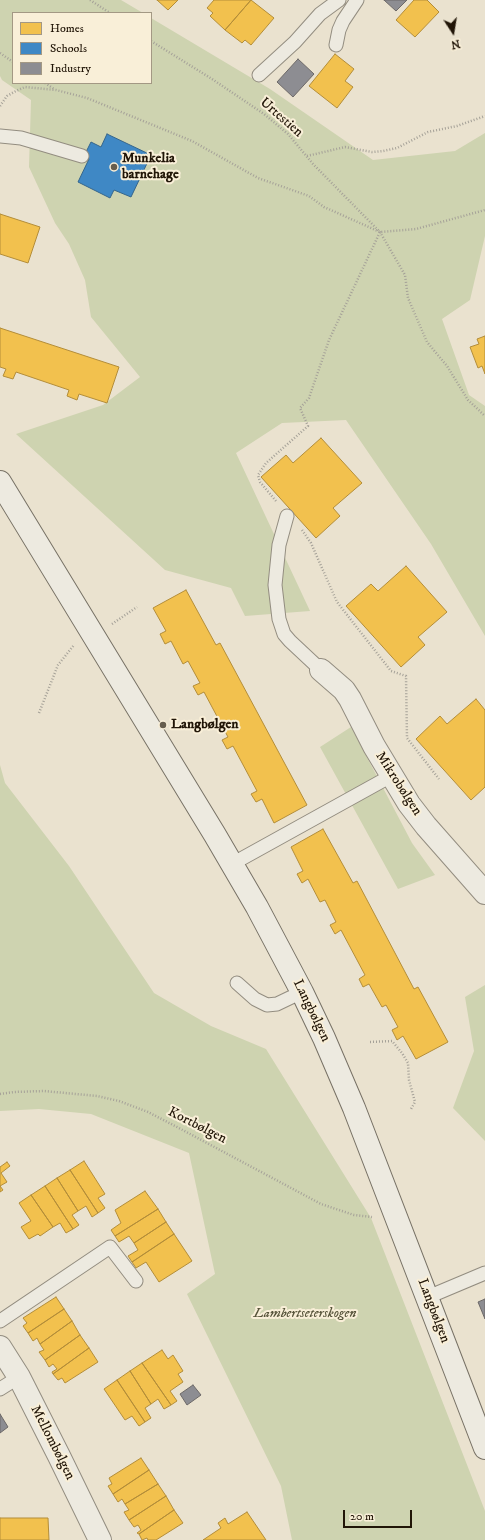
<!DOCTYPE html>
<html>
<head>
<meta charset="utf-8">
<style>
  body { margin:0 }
  #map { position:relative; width:485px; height:1540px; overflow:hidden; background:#eae2cf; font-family:"IM FELL DW Pica",serif }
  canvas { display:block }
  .legend { position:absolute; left:12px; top:12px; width:140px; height:72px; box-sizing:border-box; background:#f9efd8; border:1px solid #a39884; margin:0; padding:5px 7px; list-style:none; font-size:12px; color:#211507 }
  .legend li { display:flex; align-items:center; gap:8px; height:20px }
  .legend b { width:20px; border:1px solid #a39884 }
  .north { position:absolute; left:433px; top:12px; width:40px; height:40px; -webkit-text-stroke:3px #f9efd8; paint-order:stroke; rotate:168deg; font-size:11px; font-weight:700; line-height:16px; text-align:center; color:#211507 }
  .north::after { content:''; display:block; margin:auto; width:14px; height:18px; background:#211507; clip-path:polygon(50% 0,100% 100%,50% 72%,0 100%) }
  .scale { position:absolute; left:343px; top:1510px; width:69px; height:18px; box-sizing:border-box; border:2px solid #211507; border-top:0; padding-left:5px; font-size:12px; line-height:14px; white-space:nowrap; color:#211507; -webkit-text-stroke:3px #f9efd8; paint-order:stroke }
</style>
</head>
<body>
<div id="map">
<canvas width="485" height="1540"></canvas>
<ul class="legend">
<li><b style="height:11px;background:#f2c14e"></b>Homes</li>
<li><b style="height:11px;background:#3f88c5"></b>Schools</li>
<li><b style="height:11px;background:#8d8d92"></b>Industry</li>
</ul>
<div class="north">N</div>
<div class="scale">20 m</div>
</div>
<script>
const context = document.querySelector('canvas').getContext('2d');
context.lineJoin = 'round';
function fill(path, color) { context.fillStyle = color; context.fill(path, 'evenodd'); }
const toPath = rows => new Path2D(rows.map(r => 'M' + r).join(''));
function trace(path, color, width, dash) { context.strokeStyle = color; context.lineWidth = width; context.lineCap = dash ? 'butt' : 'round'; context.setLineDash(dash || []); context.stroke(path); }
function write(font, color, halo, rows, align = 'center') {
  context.font = font + ' "IM FELL DW Pica",serif'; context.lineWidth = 4; context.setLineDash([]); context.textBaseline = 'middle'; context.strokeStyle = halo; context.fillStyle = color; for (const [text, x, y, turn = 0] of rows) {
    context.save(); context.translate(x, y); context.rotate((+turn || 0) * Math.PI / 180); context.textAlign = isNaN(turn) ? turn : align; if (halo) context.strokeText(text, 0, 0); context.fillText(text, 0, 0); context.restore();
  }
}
fill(toPath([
  [0,0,121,0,143,13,13,13,13,83,151,83,151,18,270,89,373,160,455,151,485,133,485,236,470,300,442,319,469,395,485,406,485,636,431,544,346,420,282,423,236,453,310,611,245,616,231,588,165,570,16,434,103,405,140,377,91,317,85,280,69,244,55,223,29,167,31,100,2,80,0,76],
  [351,727,412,843,435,875,398,889,320,747],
  [0,765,5,783,69,866,154,993,211,1026,266,1049,371,1218,485,1511,485,1540,292,1540,281,1486,187,1294,215,1274,189,1153,91,1114,39,1109,0,1111],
  [485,985,485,1141,453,1108,474,1051,465,997]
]), '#ced3b0');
const homes = toPath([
  [157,0,178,0,168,10,157,0],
  [214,0,251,0,225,30,210,16,213,13,207,8,214,0],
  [251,0,274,18,251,45,245,40,242,43,225,30,251,0],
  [414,0,427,0,439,12,415,37,396,20,414,0],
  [335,54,354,69,345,81,353,87,337,108,309,86,335,54],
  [0,214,40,227,28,263,0,254,0,214],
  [0,328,119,367,107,403,79,394,77,400,67,396,69,390,16,372,13,379,3,376,6,369,0,367,0,328],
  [485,336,485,374,482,366,478,368,470,347,479,344,477,339,485,336],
  [321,438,362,483,333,508,340,516,316,538,261,477,286,455,293,463,321,438],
  [406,566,447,612,418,637,425,645,401,667,346,606,371,584,378,591,406,566],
  [186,590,216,645,220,643,307,805,274,823,262,799,256,802,251,794,257,791,233,746,227,749,222,740,228,737,204,692,198,695,193,686,200,683,188,661,183,664,171,641,165,644,160,634,166,631,153,608,186,590],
  [476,699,485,710,485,787,471,800,416,739,440,716,447,724,476,699],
  [323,829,353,883,357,881,414,989,418,987,448,1042,416,1059,403,1036,397,1040,392,1030,398,1027,386,1005,382,1007,369,984,363,987,359,979,365,975,341,930,335,934,330,925,336,922,325,900,320,902,308,879,302,883,297,874,303,871,291,847,323,829],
  [84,1161,105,1194,98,1198,105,1208,98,1213,70,1170,84,1161],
  [7,1162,10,1166,1,1173,7,1182,0,1186,3,1190,0,1192,0,1167,7,1162],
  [70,1170,98,1213,92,1217,86,1206,78,1211,57,1178,70,1170],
  [57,1178,78,1211,72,1215,79,1225,73,1229,45,1186,57,1178],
  [45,1186,73,1229,66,1233,60,1223,53,1227,31,1195,45,1186],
  [145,1191,158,1209,115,1236,111,1230,121,1223,115,1210,145,1191],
  [31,1195,53,1227,40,1236,38,1234,29,1239,21,1227,31,1221,19,1203,31,1195],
  [158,1209,166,1222,134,1243,129,1236,119,1242,115,1236,158,1209],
  [166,1222,174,1234,132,1262,128,1256,138,1250,134,1243,166,1222],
  [174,1234,192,1261,159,1282,146,1262,136,1268,132,1262,174,1234],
  [56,1297,64,1309,28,1333,23,1326,27,1323,23,1318,56,1297],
  [64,1309,72,1321,40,1344,37,1338,33,1341,28,1333,64,1309],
  [72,1321,80,1335,45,1360,39,1352,44,1350,40,1344,72,1321],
  [80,1335,89,1348,53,1374,52,1372,57,1369,53,1364,49,1367,45,1360,80,1335],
  [89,1348,98,1362,65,1383,62,1378,58,1380,53,1374,89,1348],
  [162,1350,168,1359,173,1355,183,1371,178,1374,183,1382,170,1391,177,1401,171,1405,142,1363,162,1350],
  [142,1363,171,1405,164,1409,158,1399,151,1404,130,1371,142,1363],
  [130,1371,151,1404,145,1408,151,1418,145,1422,117,1380,130,1371],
  [117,1380,145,1422,139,1426,132,1416,125,1420,104,1389,117,1380],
  [141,1458,149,1470,113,1494,108,1486,112,1484,109,1478,141,1458],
  [149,1470,158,1484,125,1504,122,1499,118,1502,113,1494,149,1470],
  [158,1484,166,1496,129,1520,124,1512,129,1510,125,1504,158,1484],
  [166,1496,174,1510,139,1534,137,1533,141,1530,138,1525,134,1527,129,1520,166,1496],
  [174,1510,183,1523,156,1540,148,1540,147,1538,142,1540,139,1534,174,1510],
  [247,1512,266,1540,203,1540,221,1528,218,1523,225,1518,228,1524,247,1512],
  [0,1518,48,1518,49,1540,0,1540,0,1518]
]);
fill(homes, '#f2c14e');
trace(homes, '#b38d39', 1);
const schools = toPath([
  [107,134,151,155,131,197,114,190,110,198,78,182,89,159,84,156,91,142,101,147,107,134]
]);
fill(schools, '#3f88c5');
trace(schools, '#36668c', 1);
const industry = toPath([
  [384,0,407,0,396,11,384,0],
  [298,59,314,74,293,97,277,82,298,59],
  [485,1299,485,1319,478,1302,485,1299],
  [193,1385,201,1395,187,1405,180,1394,193,1385],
  [0,1414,8,1427,0,1433,0,1414]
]);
fill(industry, '#8d8d92');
trace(industry, '#6d6968', 1);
const lane = toPath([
  [336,45,339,30,343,21,357,0],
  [259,75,295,42,320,14,339,0],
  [0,136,21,138,82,156],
  [287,516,279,545,275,585,279,619,284,634,290,641,321,670],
  [232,864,391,776],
  [237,983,255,999,267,1005,277,1004,302,992],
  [428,1297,485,1273],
  [0,1321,110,1247,136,1281],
  [0,1389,19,1377]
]);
const street = toPath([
  [321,670,344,690,350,699,374,746,409,804,426,826,485,893],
  [0,1347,19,1377,59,1456,100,1540]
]);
const secondary = toPath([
  [0,482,215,835,257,907,302,992,324,1038,354,1108,485,1448]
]);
trace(lane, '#938d80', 15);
trace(street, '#938d80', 24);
trace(secondary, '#777165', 24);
trace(toPath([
  [90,0,110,13],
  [151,41,212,79,264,114,288,134,313,164,380,232,405,275,408,298,427,342,447,366,468,400,485,416],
  [0,53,13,62],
  [45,83,54,89],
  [0,106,7,96,16,91,25,87,56,90,87,98,192,141,258,178,309,196,324,207,380,232,416,229,485,210],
  [307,156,345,147,372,152,383,151,397,148,428,132,457,126,485,116],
  [276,501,260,482,258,475,266,463,308,426,300,408,309,398,329,340,380,232],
  [302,530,311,543,337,602,391,671,406,676,407,738,439,779],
  [112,624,137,607],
  [39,713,58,665,74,645],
  [370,1042,392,1041,402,1053,408,1063,409,1080,415,1102,411,1109],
  [0,1094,14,1092,44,1091,97,1096,119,1101,148,1112,177,1127,321,1204,354,1215,372,1217]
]), '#a5a198', 2.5, [1, 2]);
trace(lane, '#edeae0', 13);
trace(street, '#edeae0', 22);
trace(secondary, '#edeae0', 22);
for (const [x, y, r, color] of [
  [114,167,4,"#675d4d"],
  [163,725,4,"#675d4d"]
]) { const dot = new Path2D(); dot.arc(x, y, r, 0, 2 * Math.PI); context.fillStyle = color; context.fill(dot); trace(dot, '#f9efd8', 1.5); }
write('14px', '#211507', '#f9efd8', [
  ["Urtestien",281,118,41],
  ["Mikrobølgen",398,784,57],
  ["Langbølgen",311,1011,64],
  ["Kortbølgen",197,1126,27],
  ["Langbølgen",433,1311,69],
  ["Mellombølgen",52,1443,63]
]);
write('bold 14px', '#211507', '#f9efd8', [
  ["Munkelia",122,159],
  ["barnehage",122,175],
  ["Langbølgen",171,725]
], 'left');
write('italic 14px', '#565339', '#f9efd8', [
  ["Lambertseterskogen",305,1314]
]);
</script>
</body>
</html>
